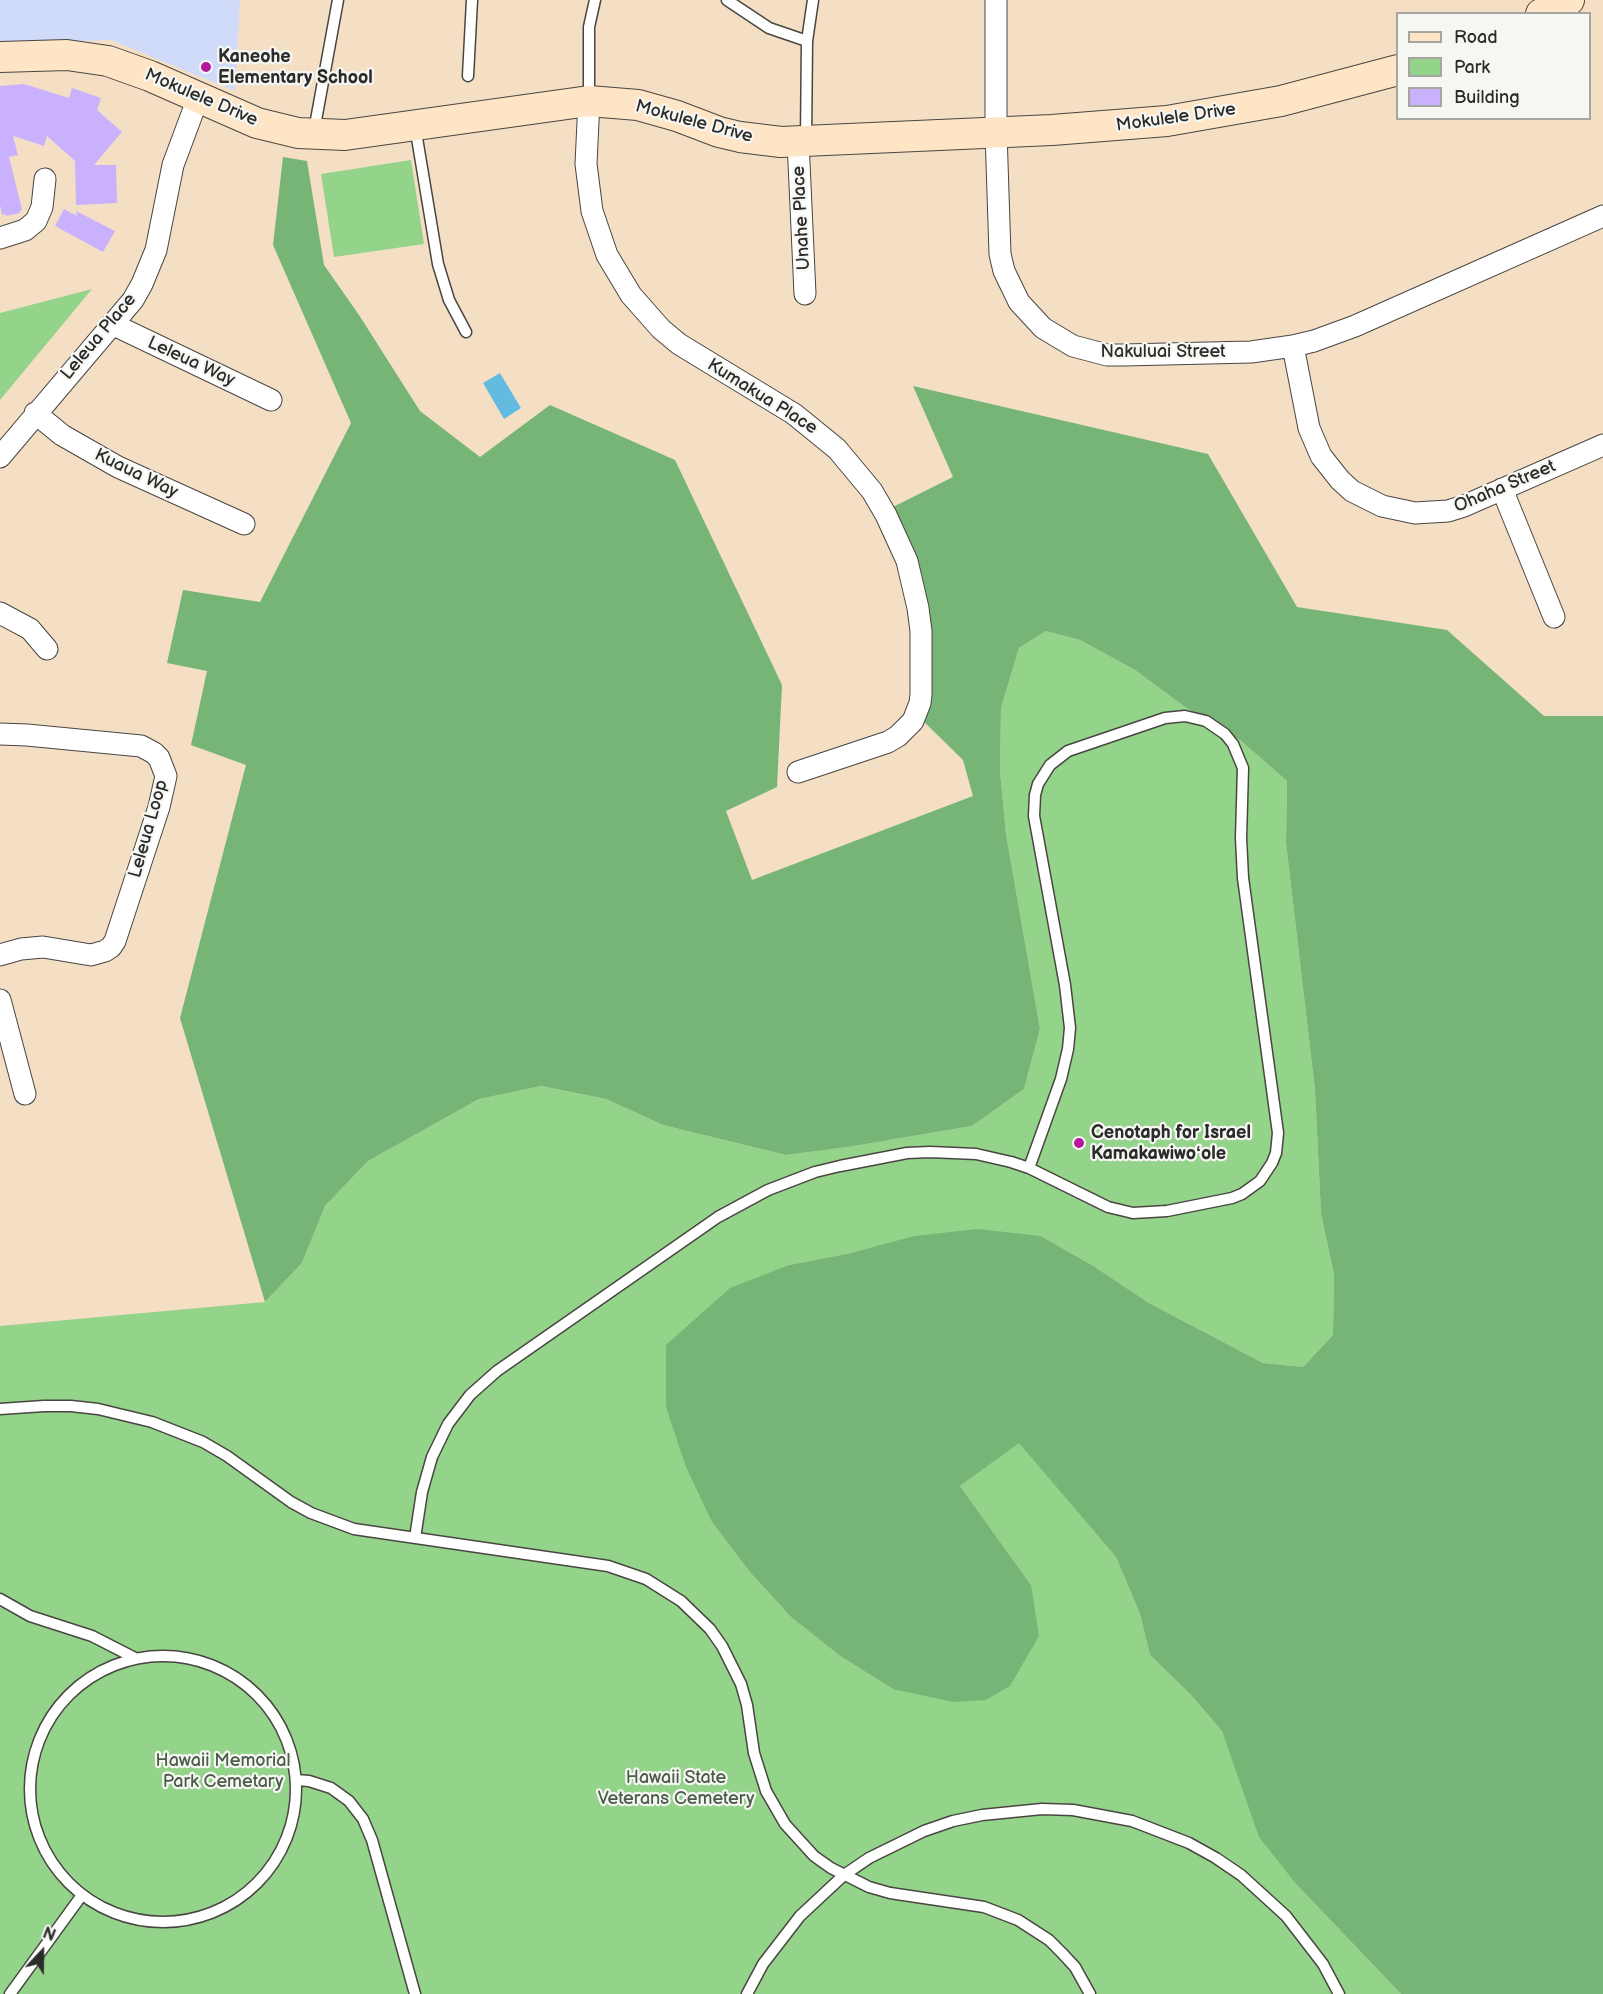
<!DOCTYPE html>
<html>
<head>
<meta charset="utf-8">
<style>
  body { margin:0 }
  #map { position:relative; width:1603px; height:1994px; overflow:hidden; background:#f4dfc4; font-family:"Balsamiq Sans",sans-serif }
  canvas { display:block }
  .legend { position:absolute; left:1396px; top:12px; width:195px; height:108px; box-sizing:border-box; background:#f6f6f2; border:2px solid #a5a5a2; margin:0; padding:8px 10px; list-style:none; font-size:18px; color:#2b2b2b }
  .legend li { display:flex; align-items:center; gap:12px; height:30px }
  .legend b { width:30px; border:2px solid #a5a5a2 }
  .north { position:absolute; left:12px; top:1922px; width:60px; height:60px; -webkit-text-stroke:4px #f6f6f2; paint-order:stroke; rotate:22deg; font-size:16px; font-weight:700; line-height:24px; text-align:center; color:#2b2b2b }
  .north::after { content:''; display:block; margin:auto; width:21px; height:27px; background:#2b2b2b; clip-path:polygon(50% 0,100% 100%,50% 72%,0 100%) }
</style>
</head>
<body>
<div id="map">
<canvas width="1603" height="1994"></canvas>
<ul class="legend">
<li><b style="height:8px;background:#fde5c5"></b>Road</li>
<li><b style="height:16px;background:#93d38a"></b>Park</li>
<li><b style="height:16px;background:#cab1fd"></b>Building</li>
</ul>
<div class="north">N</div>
</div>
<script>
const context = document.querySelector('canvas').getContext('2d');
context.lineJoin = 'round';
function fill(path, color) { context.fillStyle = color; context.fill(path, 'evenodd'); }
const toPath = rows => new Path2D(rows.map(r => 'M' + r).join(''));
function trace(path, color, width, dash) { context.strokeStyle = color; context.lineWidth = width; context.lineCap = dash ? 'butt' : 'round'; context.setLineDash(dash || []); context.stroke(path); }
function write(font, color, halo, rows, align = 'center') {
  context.font = font + ' "Balsamiq Sans",sans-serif'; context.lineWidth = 4.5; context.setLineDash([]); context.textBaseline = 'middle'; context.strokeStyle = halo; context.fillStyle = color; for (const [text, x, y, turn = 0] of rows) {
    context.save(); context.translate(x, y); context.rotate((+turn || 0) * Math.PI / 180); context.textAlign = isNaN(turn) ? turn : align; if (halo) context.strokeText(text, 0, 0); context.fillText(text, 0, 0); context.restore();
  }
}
fill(toPath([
  [0,0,240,0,235,91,111,40,0,43]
]), '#d0daf9');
fill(toPath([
  [411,160,424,244,334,257,321,174],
  [92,289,0,400,0,313],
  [1046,631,1080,640,1135,670,1185,707,1240,740,1287,781,1286,843,1315,1090,1321,1214,1334,1274,1333,1335,1303,1367,1263,1363,1149,1303,1095,1267,1041,1236,851,1253,789,1265,712,1522,749,1571,791,1617,840,1656,893,1689,1031,1585,960,1486,1019,1442,1116,1557,1140,1614,1150,1655,1191,1695,1222,1731,1232,1756,1297,1885,1401,1994,0,1994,0,1326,265,1302,302,1263,325,1206,368,1161,479,1099,541,1086,606,1099,663,1125,786,1155,848,1147,972,1126,1024,1089,1040,1029,1006,834,1000,771,1001,708,1019,648]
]), '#93d38a');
fill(toPath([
  [283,157,307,161,324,265,359,315,420,411,480,457,550,405,675,460,782,685,777,787,726,811,752,880,973,796,963,760,914,712,918,577,885,511,953,477,913,386,1208,454,1297,607,1447,630,1544,716,1603,716,1603,1994,1401,1994,1297,1885,1259,1837,1222,1731,1191,1695,1150,1655,1140,1614,1116,1557,1019,1443,960,1486,1031,1585,1039,1636,1010,1686,986,1700,953,1702,893,1689,840,1656,791,1617,749,1571,712,1522,686,1467,666,1407,666,1345,730,1288,789,1265,851,1253,914,1236,978,1229,1041,1236,1095,1267,1149,1303,1263,1363,1303,1367,1333,1335,1334,1274,1321,1214,1315,1090,1286,843,1287,781,1240,740,1185,707,1135,670,1080,640,1046,631,1019,648,1001,708,1000,771,1006,834,1040,1029,1024,1089,972,1126,848,1147,786,1155,663,1125,606,1099,541,1086,479,1099,368,1161,325,1206,302,1263,265,1302,180,1018,246,765,191,745,207,671,167,663,183,590,260,602,351,423,273,245]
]), '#76b576');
fill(toPath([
  [500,373,521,408,504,419,483,383]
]), '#63bbe0');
fill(toPath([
  [24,84,69,98,72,88,101,98,97,110,122,132,94,165,116,165,117,203,76,205,75,161,47,136,44,146,13,136,18,155,9,157,22,210,19,211,20,213,6,216,5,214,2,215,0,205,0,86],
  [64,209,77,216,76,211,115,231,103,252,55,226]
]), '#cab1fd');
const lane = toPath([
  [727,0,769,28,807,41],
  [468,76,472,0],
  [589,101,589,27,595,0],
  [415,126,438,264,449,300,466,332],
  [314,131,338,0],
  [806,140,807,41,813,0],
  [0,1409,44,1406,71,1406,98,1409,152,1422,203,1442,227,1456,291,1502,311,1513,354,1529,608,1566,646,1579,681,1601,710,1629,722,1646,741,1684,747,1705,754,1753,766,1791,785,1824,814,1856,831,1868,869,1887,890,1893,984,1907,1018,1920,1049,1940,1062,1953,1075,1967,1090,1994],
  [415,1538,422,1492,432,1457,448,1424,470,1395,497,1371,718,1217,768,1190,815,1172,840,1166,907,1153,930,1152,976,1154,1011,1162,1029,1168,1108,1207,1133,1213,1167,1211,1232,1198,1242,1194,1260,1181,1272,1163,1276,1153,1278,1133,1243,878,1241,838,1243,768,1233,744,1225,734,1206,721,1185,716,1165,718,1068,751,1050,765,1038,784,1035,795,1034,816,1065,985,1070,1028,1068,1049,1061,1079,1029,1168],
  [0,1599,30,1616,92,1636,135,1658],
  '30 1789a133 133 0 1 1 266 0a133 133 0 1 1-266 0Z',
  [296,1780,309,1781,331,1788,349,1801,363,1819,372,1840,415,1994],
  [10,1994,82,1895],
  [747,1994,763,1964,800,1916,844,1875,869,1858,924,1831,953,1821,982,1815,1042,1809,1073,1810,1132,1821,1189,1843,1216,1858,1241,1875,1286,1916,1323,1964,1339,1994]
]);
const street = toPath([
  [996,0,996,132,1000,254,1004,271,1019,302,1043,328,1073,346,1107,355,1124,355,1251,352,1293,346,1314,341,1355,326,1603,216],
  [589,101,586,164,592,211,607,255,631,295,661,329,679,344,794,414,837,449,872,491,886,515,907,561,918,608,921,631,921,694,920,703,913,721,898,736,888,742,798,772],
  [798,141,805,294],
  [0,238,25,230,36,221,42,207,45,179],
  [112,324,271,400],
  [1293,346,1309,428,1321,456,1340,480,1352,491,1382,506,1415,513,1448,511,1464,506,1603,445],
  [35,413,62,435,118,467,244,524],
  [0,457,133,300,142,284,156,250,173,165,198,98],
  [1502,489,1554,617],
  [0,613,30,629,47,649],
  [0,734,27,735,141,746,154,753,159,758,166,776,159,807,115,941,111,947,105,951,91,955,43,947,21,949,0,955],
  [0,1000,25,1094]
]);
const secondary = toPath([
  [1541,14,1569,0],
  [0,57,67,55,108,61,150,76,257,123,298,133,345,135,589,101,638,105,677,116,719,132,740,137,781,142,1052,130,1167,121,1281,101,1398,70]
]);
trace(lane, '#494642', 13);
trace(street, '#494642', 23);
trace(secondary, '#494642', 32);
trace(lane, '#fff', 10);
trace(street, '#fff', 21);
trace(secondary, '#fde5c5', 30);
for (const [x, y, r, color] of [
  [206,67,6,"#b5179e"],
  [1079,1143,6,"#b5179e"]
]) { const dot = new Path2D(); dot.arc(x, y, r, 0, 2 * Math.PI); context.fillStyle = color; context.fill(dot); trace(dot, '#f6f6f2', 2); }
write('bold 18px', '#2b2b2b', '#f6f6f2', [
  ["Kaneohe",218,57],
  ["Elementary School",218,78],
  ["Cenotaph for Israel",1091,1133],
  ["Kamakawiwoʻole",1091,1154]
], 'left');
write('18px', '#2b2b2b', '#f6f6f2', [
  ["Mokulele Drive",201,98,23],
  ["Mokulele Drive",1176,118,-8],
  ["Mokulele Drive",694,122,15],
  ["Unahe Place",802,218,-93],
  ["Leleua Place",99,337,-50],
  ["Nakuluai Street",1163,352],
  ["Leleua Way",191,362,25],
  ["Kumakua Place",762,397,32],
  ["Kuaua Way",136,474,26],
  ["Ohaha Street",1505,487,-23],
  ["Leleua Loop",149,829,-74]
]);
write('18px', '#4a5d48', '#f6f6f2', [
  ["Hawaii Memorial",223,1761],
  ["Park Cemetary",223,1782],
  ["Hawaii State",676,1778],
  ["Veterans Cemetery",676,1799]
]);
</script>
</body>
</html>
